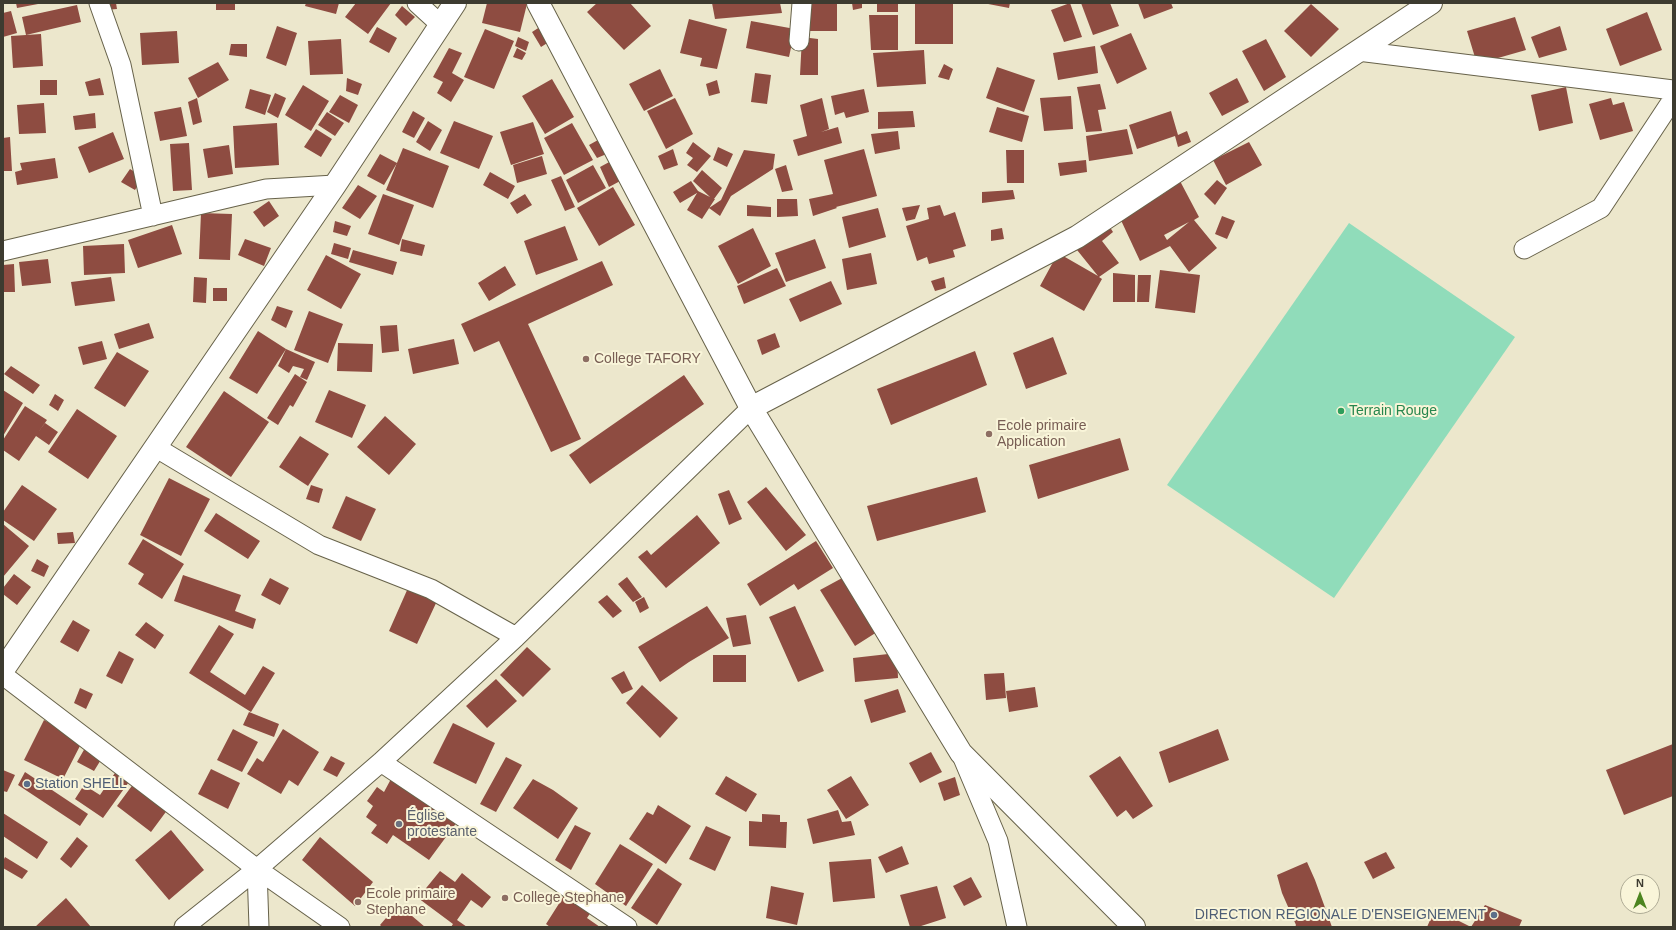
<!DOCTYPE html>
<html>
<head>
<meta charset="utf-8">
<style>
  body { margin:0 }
  #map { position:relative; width:1676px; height:930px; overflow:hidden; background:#ece7cc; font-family:Arial,sans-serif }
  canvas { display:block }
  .frame { position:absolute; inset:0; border:4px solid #3d3b30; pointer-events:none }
  .north { position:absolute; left:1620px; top:874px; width:40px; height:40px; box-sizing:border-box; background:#f9f5d9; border:1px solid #aeab95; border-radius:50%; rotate:0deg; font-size:11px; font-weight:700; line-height:16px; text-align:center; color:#3d3b30 }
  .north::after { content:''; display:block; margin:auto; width:14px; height:18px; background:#4d8520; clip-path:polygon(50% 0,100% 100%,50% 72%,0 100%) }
</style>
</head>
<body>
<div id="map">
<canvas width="1676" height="930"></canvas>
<div class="frame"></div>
<div class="north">N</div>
</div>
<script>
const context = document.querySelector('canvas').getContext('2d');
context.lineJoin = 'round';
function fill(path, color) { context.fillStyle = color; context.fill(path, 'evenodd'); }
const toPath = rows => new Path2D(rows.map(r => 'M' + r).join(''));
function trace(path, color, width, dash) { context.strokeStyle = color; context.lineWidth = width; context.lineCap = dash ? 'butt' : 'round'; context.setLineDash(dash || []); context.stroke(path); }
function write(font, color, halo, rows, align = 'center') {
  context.font = font + ' Arial,sans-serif'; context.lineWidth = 4; context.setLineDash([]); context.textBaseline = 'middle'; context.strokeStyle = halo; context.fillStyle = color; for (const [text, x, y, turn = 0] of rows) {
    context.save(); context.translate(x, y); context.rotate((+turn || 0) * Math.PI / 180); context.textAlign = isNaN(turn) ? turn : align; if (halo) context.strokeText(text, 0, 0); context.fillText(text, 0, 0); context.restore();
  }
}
fill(toPath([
  [1349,223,1515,337,1334,598,1167,485]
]), '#90dcba');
fill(toPath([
  [16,3,38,3,38,4,17,8],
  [105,3,116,3,117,9,105,10],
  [216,3,235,3,235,10,216,10],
  [306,3,339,3,336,14,305,6],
  [356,3,391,3,368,34,345,17],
  [487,3,527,4,520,32,482,23],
  [597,3,630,3,651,26,624,50,587,12],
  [712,3,780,3,782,13,715,19],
  [809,3,837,3,837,31,809,31],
  [852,3,862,3,862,8,853,10],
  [877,3,898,3,898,12,877,12],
  [915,3,953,4,953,44,915,44],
  [983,3,1010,3,1009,8],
  [1070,3,1082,37,1064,42,1051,10],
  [1081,3,1110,3,1119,26,1093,35],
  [1138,3,1171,3,1173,8,1144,19],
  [1311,4,1339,29,1311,57,1284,31],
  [77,5,81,22,26,35,22,17],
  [402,6,415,17,406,26,395,15],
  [11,11,17,33,3,37,3,13],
  [1647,12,1662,50,1620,66,1606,29],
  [869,15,898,15,898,50,871,50],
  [1515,17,1526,50,1477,64,1467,31],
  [689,19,727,29,717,69,700,66,702,58,680,53],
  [751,21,795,29,789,57,746,48],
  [543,25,552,40,541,47,532,32],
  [277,26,297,33,286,66,266,58],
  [1560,26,1567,50,1539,58,1531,37],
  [377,27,397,38,389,53,369,42],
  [485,29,514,41,494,89,464,77],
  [177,31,179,63,142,65,140,33],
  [1131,33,1147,69,1117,84,1100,46],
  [41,34,43,66,13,68,11,36],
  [518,37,529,42,526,51,515,46],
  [802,37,818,39,818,75,800,75],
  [341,39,343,74,310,75,308,41],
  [1266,39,1286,77,1264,91,1242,51],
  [231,44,247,44,247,57,229,55],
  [1095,46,1098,73,1058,80,1053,53],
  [449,48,462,53,452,73,464,80,451,102,437,93,443,82,433,77],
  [517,48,526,53,522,60,513,57],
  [924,50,926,84,877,87,873,53],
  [218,62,229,80,198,98,188,78],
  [944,64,953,69,949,80,938,77],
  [997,67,1035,80,1024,112,986,98],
  [660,69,673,96,644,111,629,84],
  [755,73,771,75,767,104,751,102],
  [100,78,104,95,89,96,85,82],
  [347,78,362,84,358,95,346,91],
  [1237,78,1249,102,1222,116,1209,93],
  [552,79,574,117,545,134,522,96],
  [40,80,57,80,57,95,40,95],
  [717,80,720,93,709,96,706,84],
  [1100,84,1106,109,1098,110,1102,131,1086,132,1077,87],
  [303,85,329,101,311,131,285,115],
  [1566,87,1573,123,1539,131,1531,95],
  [250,89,271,95,265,115,245,108],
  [864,89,869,112,846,118,844,112,835,115,831,96],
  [275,93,286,98,278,118,267,112],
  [340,95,358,105,349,123,329,112],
  [1071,96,1073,129,1044,131,1040,98],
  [197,98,202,122,193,125,188,102],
  [675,98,693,134,666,149,647,111],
  [822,98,829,129,821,132,838,127,842,143,798,156,793,140,807,136,800,105],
  [1611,98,1613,105,1624,102,1633,131,1600,140,1589,104],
  [44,103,46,133,19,134,17,105],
  [181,107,187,136,160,141,154,112],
  [997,107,1029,116,1022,142,989,132],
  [413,111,425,118,414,138,402,132],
  [913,111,915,127,878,129,878,112],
  [1171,111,1178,135,1187,131,1191,142,1178,147,1175,136,1137,149,1129,125],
  [327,112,344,123,335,136,318,125],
  [95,113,96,128,75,130,73,116],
  [428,121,442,130,430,151,416,142],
  [454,121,493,136,479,169,440,153],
  [533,122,544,154,511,165,500,132],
  [277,123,279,165,235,168,233,126],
  [572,123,593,160,564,175,544,138],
  [316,129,332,139,321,157,304,147],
  [1127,129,1133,154,1089,161,1086,136],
  [898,131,900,149,875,154,871,134],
  [113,132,124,159,89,173,78,147],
  [10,137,12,171,3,171,3,138],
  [598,140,609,153,597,158,589,145],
  [693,142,711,156,697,172,687,165,693,158,686,153],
  [1249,142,1262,165,1226,185,1213,160],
  [189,143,192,190,173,191,170,144],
  [229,145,233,174,208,178,203,149],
  [718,147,733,154,727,167,713,160],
  [403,148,449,166,433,208,386,190],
  [673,149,678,165,664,170,658,156],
  [864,149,877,196,836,207,837,208,813,216,809,199,833,194,824,160],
  [744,150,775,154,773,169,731,196,720,216,709,208,721,200],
  [1006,150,1024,150,1024,183,1007,183],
  [380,154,397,163,384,185,367,176],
  [542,156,547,174,517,183,513,165],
  [55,158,58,178,17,185,15,172,22,170,20,163],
  [613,160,622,180,609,187,600,167],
  [1086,160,1087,172,1060,176,1058,163],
  [593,165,606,188,578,203,566,180],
  [786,165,793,190,782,192,775,169],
  [130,169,143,177,135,190,121,182],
  [702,170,722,188,714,199,715,199,702,219,687,210,697,193,680,203,673,192,691,181,698,191,710,197,693,181],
  [490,172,515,186,508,199,483,185],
  [561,176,575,207,565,211,551,180],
  [1217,180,1227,188,1215,205,1204,194],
  [1180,181,1199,217,1194,220,1217,248,1189,272,1170,246,1140,261,1119,216,1155,192,1157,198,1166,192,1164,188],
  [1189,222,1167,240,1164,235],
  [358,185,377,196,360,219,342,208],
  [613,187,635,225,599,246,577,208],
  [1013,190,1015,199,982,203,982,192],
  [383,194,414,205,399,245,368,234],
  [525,194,532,205,517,214,510,203],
  [777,199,797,199,798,216,777,217],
  [269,201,279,216,264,227,253,212],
  [747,205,771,207,771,217,747,216],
  [920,205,915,219,906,221,902,208],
  [940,205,944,216,955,212,966,246,953,250,955,257,929,264,927,257,917,261,906,226,929,219,927,208],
  [878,208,886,237,849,248,842,217],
  [201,213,232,214,230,260,199,259],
  [1222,216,1235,221,1227,239,1215,234],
  [335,221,351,226,347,236,333,232],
  [1106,221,1113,232,1102,241,1119,263,1099,277,1102,279,1084,311,1040,286,1058,253,1098,276,1073,245],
  [172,225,182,254,138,268,128,240],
  [565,226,578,260,536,275,524,241],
  [753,228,771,266,738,284,718,246],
  [1002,228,1004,239,991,241,991,230],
  [245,239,271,248,264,266,238,255],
  [402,239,425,245,422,256,400,251],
  [815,239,826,268,786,282,775,253],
  [334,243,351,248,348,259,331,254],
  [124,244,125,273,84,275,83,246],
  [353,250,397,262,393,275,349,262],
  [871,253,877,284,847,290,842,259],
  [326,255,361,274,341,309,307,290],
  [48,259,51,283,22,286,19,262],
  [602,261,613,285,528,324,581,439,551,452,499,341,474,352,461,324],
  [14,264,15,292,3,292,3,265],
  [505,266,516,285,489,301,478,283],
  [777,268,786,286,744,304,737,286],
  [1160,270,1200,275,1195,313,1155,308],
  [1113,273,1135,275,1135,302,1113,302],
  [1138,275,1151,275,1149,302,1137,302],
  [111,277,115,301,75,306,71,282],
  [194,277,207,278,206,303,193,302],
  [944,277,946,288,935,291,931,281],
  [831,281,842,304,800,322,789,299],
  [213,288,227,288,227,301,213,301],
  [277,306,293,311,286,328,271,320],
  [309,311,343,324,328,363,294,350],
  [149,323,154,338,119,349,114,334],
  [397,325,399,351,382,353,380,326],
  [258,331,286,349,257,394,229,378],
  [775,333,780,347,762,355,757,340],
  [1053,337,1067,374,1026,389,1013,353],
  [454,339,459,364,413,374,408,349],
  [102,341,107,359,83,365,78,347],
  [338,343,373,344,372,372,337,371],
  [286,349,315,362,307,380,300,377,304,369,293,366,289,373,278,366],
  [975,351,987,385,891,425,877,389],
  [117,352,149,371,125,407,94,388],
  [11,366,40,385,33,394,4,374],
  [295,374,307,382,293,407,290,405,278,425,267,418],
  [684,375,704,404,590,484,569,455],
  [3,390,23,403,3,436],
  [329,390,366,405,352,438,315,422],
  [224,391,269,422,231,477,186,447],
  [55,394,64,400,58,411,49,405],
  [25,406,47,420,37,434,45,423,58,432,49,445,36,436,19,461,3,450,3,440],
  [77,409,117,436,88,479,48,452],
  [385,416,416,444,389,475,357,447],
  [300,436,329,454,308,486,279,467],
  [1120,438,1129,470,1038,499,1029,465],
  [977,477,986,512,877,541,867,506],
  [169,478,210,499,181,556,140,535],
  [22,485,57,509,34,541,3,520,3,512],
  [311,485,323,489,319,503,306,499],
  [766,487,806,535,786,551,747,502],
  [729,490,742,519,729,525,718,494],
  [346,496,376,509,361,541,332,528],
  [216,513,260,541,248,559,204,531],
  [697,515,720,543,666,588,638,557,647,550,651,555],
  [3,524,29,546,3,577],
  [73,532,75,543,58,544,57,533],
  [143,539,184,564,162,599,138,584,144,574,128,564],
  [816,541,833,568,798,590,794,584,760,606,747,584],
  [37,559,49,566,44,577,31,571],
  [14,574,31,587,17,605,3,594,3,588],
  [183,575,241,595,235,611,256,619,253,629,174,601],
  [627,577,642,597,633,602,618,584],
  [844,577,877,632,855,646,820,590],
  [270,578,289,588,280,605,261,595],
  [408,588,437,601,417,644,389,631],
  [607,595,622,611,613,618,598,602],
  [644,597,649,608,640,613,635,602],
  [707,606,729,638,689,662,660,682,638,647],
  [795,606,824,671,798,682,769,617],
  [746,615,751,644,733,647,726,618],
  [73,620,90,630,78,652,60,642],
  [146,622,164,635,155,649,135,635],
  [219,625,234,634,210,672,245,695,263,666,275,673,251,712,189,673],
  [527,647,551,669,523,697,500,675],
  [119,651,134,659,122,684,106,676],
  [897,653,898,678,855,682,853,658],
  [713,655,746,655,746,682,713,682],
  [624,671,633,689,622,694,611,678],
  [1004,673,1006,698,986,700,984,674],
  [496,679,517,701,487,728,466,706],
  [642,685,678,718,660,738,626,703],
  [1035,687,1038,707,1009,712,1006,691],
  [80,688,93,694,86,709,74,703],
  [898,689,906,712,871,723,864,700],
  [249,712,279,724,274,737,243,725],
  [44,720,83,740,63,779,24,760],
  [453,723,495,743,476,784,433,763],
  [233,729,258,742,242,772,217,760],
  [283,729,319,752,298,786,289,780,281,794,247,774,257,758,263,762],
  [1218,729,1229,760,1169,783,1159,752],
  [1673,744,1673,796,1624,815,1606,770],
  [85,748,102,758,94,771,77,762],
  [931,752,942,772,920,783,909,763],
  [331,756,345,763,337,777,323,770],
  [1120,756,1153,806,1133,819,1126,810,1117,817,1089,776],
  [506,757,522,765,496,812,480,804],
  [211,769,240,783,228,809,198,794],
  [3,770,15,775,7,792,3,791],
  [117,770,131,779,103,818,75,799,84,785,100,795],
  [25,772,88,814,80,826,18,785],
  [726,776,757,794,746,812,715,794],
  [851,776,869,805,846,819,827,790],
  [955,777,960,795,944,801,938,783],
  [137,779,171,805,151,832,117,806],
  [391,779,457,822,429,860,393,835,387,844,371,833,377,825,366,817,373,806,367,801,377,787,384,792],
  [533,779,553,790,578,808,558,839,513,808],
  [658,805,691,826,666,864,629,839,647,812,653,815],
  [838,810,842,822,851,821,855,835,813,844,807,819],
  [3,813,48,842,37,859,3,836],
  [762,814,780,815,780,822,787,822,786,848,749,846,749,821,762,822],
  [575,825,591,833,571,870,555,860],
  [706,826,731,837,715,871,689,859],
  [171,830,204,870,169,900,135,860],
  [77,837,88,846,71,868,60,859],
  [320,837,373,882,355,906,302,860],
  [620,844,653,864,626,906,595,884],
  [902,846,909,864,886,873,878,857],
  [1386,852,1395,868,1373,879,1364,862],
  [5,857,28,871,22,879,3,868,3,861],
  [871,859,875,898,833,902,829,862],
  [1307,862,1315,880,1332,927,1295,927,1296,925,1282,893,1277,875],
  [658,868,682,884,657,925,631,908],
  [440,871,455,882,462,873,491,897,482,908,471,900,457,920,467,927,451,927,453,924,418,898],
  [971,877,982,897,964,906,953,886],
  [771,886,804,893,797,925,766,918],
  [937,886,946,918,918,927,910,927,900,895],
  [567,891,593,909,587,918,600,927,550,927,546,924],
  [66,898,91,927,35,927],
  [398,904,425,927,382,927,380,925],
  [1485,905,1522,920,1519,927,1427,927,1435,909,1471,927]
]), '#8e4c41');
const minor = toPath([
  [99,3,121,65,153,216],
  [417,3,441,25],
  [799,41,802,3],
  [1358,51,1673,90],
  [1524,249,1601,208,1673,99],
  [3,251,266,189,335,185],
  [155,447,319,545,431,589,516,637],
  [3,675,257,869,340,927],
  [963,758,998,841,1017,927],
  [381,762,627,927],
  [257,869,259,927],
  [184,927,257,869,381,762,516,637,751,408]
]);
const tertiary = toPath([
  [538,3,751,408,961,753,1134,927],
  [751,408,1077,237,1431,3]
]);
const secondary = toPath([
  [3,670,335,185,455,3]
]);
trace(minor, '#67624a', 21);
trace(tertiary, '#67624a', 24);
trace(secondary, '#67624a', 24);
trace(minor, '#fff', 19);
trace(tertiary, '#fff', 22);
trace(secondary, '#fff', 22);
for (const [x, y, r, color] of [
  [586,359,4,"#8d6e63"],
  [1341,411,4,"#2e9e5b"],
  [989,434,4,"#8d6e63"],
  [27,784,4,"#5c6f8a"],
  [399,824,4,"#6b7280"],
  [505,898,4,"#8d6e63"],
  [358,902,4,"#8d6e63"],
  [1494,915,4,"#5c6f8a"]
]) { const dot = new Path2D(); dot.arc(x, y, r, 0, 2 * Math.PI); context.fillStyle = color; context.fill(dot); trace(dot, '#f9f5d9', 1.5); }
write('14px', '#785e54', '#f9f5d9', [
  ["College TAFORY",594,359],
  ["Ecole primaire",997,426],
  ["Application",997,442],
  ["Ecole primaire",366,894],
  ["Stephane",366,910],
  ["College Stephane",513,898]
], 'left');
write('14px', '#27864d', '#f9f5d9', [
  ["Terrain Rouge",1349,411]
], 'left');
write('14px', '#4e5e75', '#f9f5d9', [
  ["Station SHELL",35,784],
  ["DIRECTION REGIONALE D'ENSEIGNEMENT",1486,915,"right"]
], 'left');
write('14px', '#5b616d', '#f9f5d9', [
  ["Église",407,816],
  ["protestante",407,832]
], 'left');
</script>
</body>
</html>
